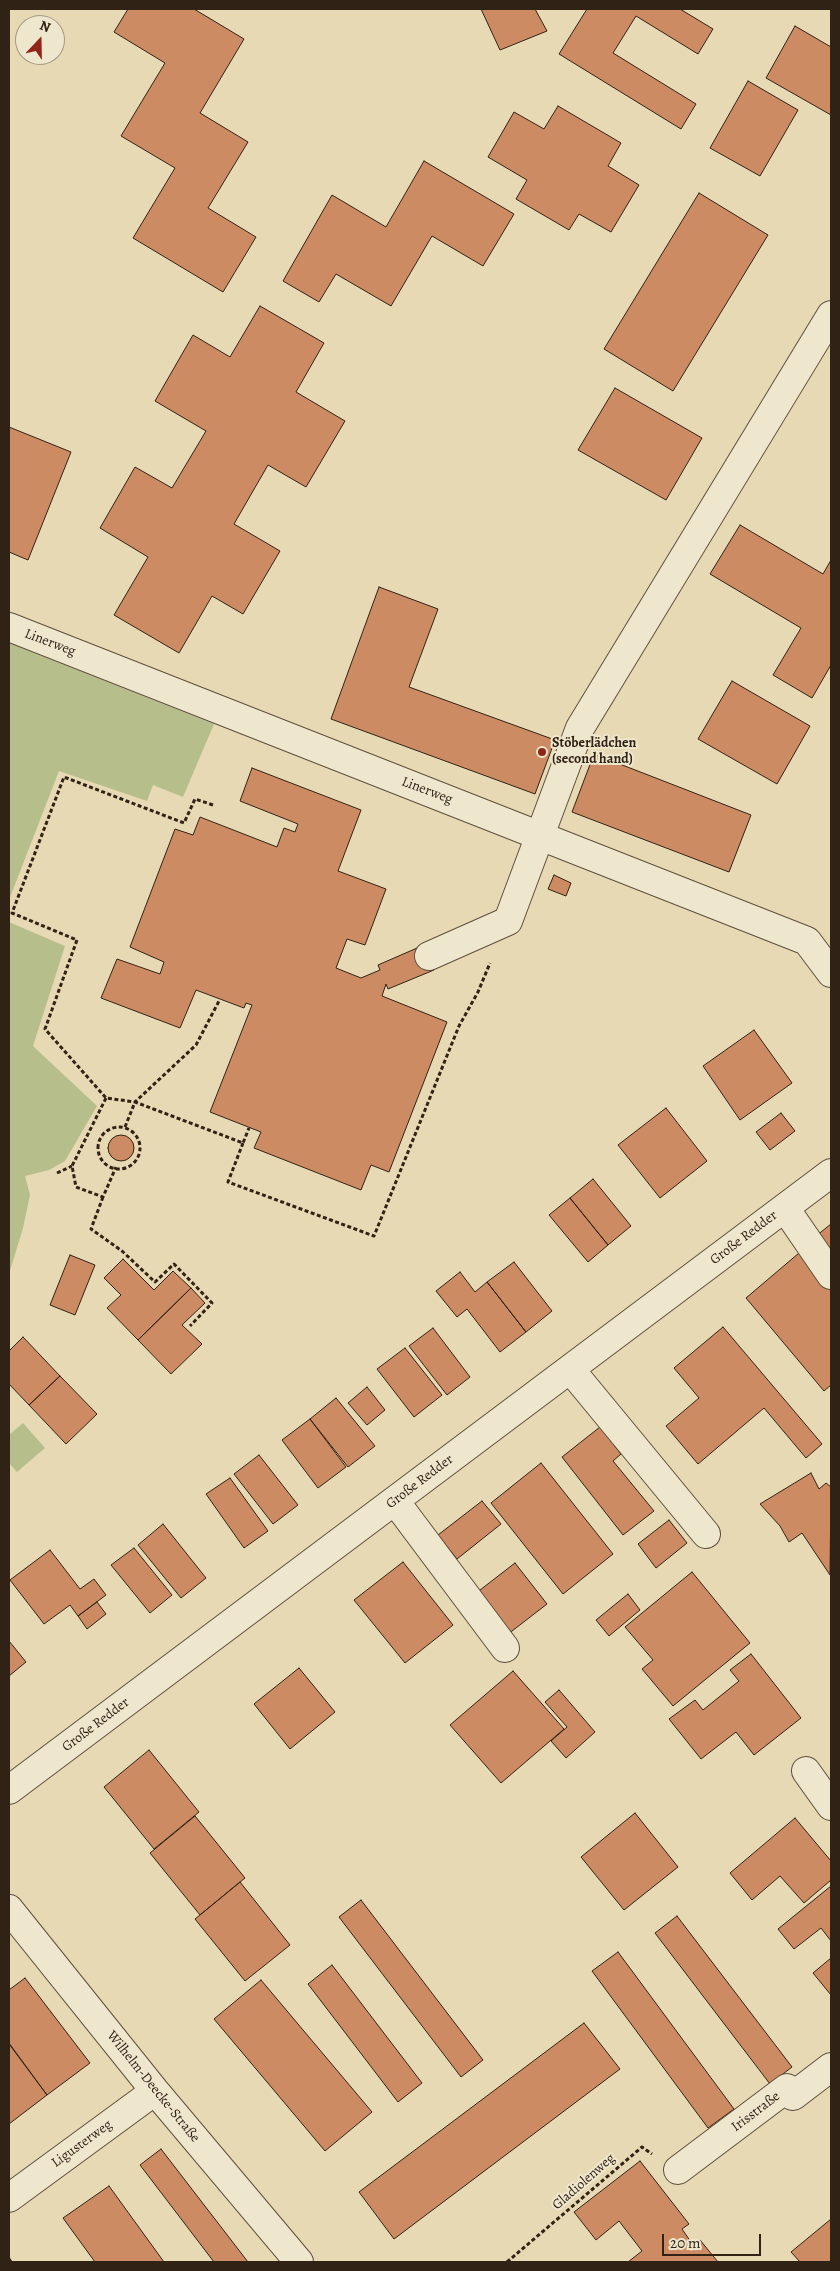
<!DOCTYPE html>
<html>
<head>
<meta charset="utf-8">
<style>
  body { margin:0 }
  #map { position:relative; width:840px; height:2271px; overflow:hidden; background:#e7d9b3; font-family:Alegreya,serif }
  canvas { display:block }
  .frame { position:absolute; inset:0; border:10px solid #312216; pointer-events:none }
  .north { position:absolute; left:15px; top:15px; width:50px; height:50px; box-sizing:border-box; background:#efe6ce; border:1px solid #a39884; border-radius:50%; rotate:21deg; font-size:14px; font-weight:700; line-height:20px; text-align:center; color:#312216 }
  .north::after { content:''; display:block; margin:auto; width:18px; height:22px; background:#8f2418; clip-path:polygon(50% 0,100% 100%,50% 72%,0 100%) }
  .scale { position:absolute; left:662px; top:2234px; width:99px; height:22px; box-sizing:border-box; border:2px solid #312216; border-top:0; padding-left:6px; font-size:15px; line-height:18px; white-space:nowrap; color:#312216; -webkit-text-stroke:4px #efe6ce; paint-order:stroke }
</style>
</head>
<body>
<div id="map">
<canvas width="840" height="2271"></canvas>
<div class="frame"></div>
<div class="north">N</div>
<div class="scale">20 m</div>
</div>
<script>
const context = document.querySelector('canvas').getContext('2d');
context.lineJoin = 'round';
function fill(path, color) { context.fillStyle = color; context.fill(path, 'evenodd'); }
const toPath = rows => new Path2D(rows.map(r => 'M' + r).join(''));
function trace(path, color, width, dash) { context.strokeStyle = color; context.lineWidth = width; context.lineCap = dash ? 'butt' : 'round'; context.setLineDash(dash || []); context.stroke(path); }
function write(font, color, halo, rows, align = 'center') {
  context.font = font + ' Alegreya,serif'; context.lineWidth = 4; context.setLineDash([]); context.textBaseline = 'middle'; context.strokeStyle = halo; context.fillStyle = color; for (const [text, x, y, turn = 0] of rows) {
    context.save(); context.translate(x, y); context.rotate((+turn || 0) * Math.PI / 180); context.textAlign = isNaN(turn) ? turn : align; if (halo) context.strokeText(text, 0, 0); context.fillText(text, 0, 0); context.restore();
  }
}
fill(toPath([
  [9,643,214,724,183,797,153,785,147,801,59,771,9,900],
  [9,922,65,946,33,1046,97,1106,65,1161,49,1170,25,1176,30,1195,23,1228,9,1274],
  [23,1423,45,1448,17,1472,9,1463,9,1435]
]), '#b6bf8c');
const building = toPath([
  [128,9,194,9,244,39,200,113,248,142,208,208,256,237,223,292,133,238,175,168,121,136,165,63,114,32,128,9],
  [481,9,535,9,547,31,500,50,481,9],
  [587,9,680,9,713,29,698,54,636,16,613,53,696,104,681,129,559,54,587,9],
  [795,26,831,47,831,115,766,78,795,26],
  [748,81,798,110,760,176,710,148,748,81],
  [558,106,621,143,608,166,639,185,611,232,579,214,569,230,516,199,527,180,488,157,514,112,544,129,558,106],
  [424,161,514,214,483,266,432,236,391,306,336,274,319,302,283,281,332,195,386,227,424,161],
  [699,193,768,235,673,391,604,349,699,193],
  [260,306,324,343,296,392,345,421,306,487,268,465,234,524,280,551,243,614,212,596,179,653,114,615,148,557,100,528,135,467,172,488,206,431,155,401,193,335,230,357,260,306],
  [615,388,702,438,666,500,578,450,615,388],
  [9,427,71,452,28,560,9,552,9,427],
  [740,525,823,574,831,560,831,665,812,698,773,675,801,628,710,574,740,525],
  [379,587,438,609,409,687,555,740,535,794,331,719,379,587],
  [732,681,810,726,777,784,698,739,732,681],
  [594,754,751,815,729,872,572,812,594,754],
  [252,768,361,810,338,871,386,889,365,945,347,939,336,968,361,978,380,970,378,965,424,945,434,970,388,989,386,984,382,996,447,1022,389,1172,371,1165,361,1190,254,1148,261,1132,210,1112,252,1005,246,1003,244,1008,196,990,180,1028,101,998,117,959,160,974,164,962,130,947,175,829,193,835,200,817,277,847,284,828,295,832,298,824,240,801,252,768],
  [554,875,571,883,566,896,548,889,554,875],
  [754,1030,792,1083,740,1120,703,1066,754,1030],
  [666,1108,707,1161,660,1198,618,1145,666,1108],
  [781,1113,795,1131,770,1150,756,1132,781,1113],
  '108 1148a13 13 0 1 1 26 0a13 13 0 1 1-26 0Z',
  [593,1179,631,1226,608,1245,570,1198,593,1179],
  [570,1198,608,1245,588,1262,549,1215,570,1198],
  [831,1224,831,1255,816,1236,831,1224],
  [799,1253,831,1291,831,1385,824,1391,746,1298,799,1253],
  [70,1255,95,1265,75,1315,50,1305,70,1255],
  [123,1259,154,1290,173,1271,191,1288,138,1340,107,1308,121,1295,104,1278,123,1259],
  [514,1262,552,1311,526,1332,487,1282,514,1262],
  [460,1272,475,1292,487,1282,526,1332,500,1352,467,1309,457,1317,436,1291,460,1272],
  [191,1288,205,1303,182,1325,202,1344,171,1374,138,1340,191,1288],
  [723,1327,822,1444,806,1458,764,1408,698,1464,666,1426,699,1398,674,1368,723,1327],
  [433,1328,470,1377,447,1395,409,1346,433,1328],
  [23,1337,60,1376,29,1405,9,1384,9,1351,23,1337],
  [405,1348,442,1395,414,1417,377,1369,405,1348],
  [60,1376,97,1414,66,1444,29,1405,60,1376],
  [367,1387,385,1410,367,1425,348,1403,367,1387],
  [336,1398,375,1446,348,1467,310,1419,336,1398],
  [310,1419,346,1467,318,1488,282,1440,310,1419],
  [600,1427,621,1454,613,1461,654,1511,623,1535,562,1457,600,1427],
  [259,1455,298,1505,273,1524,234,1474,259,1455],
  [541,1463,613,1554,563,1594,491,1503,541,1463],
  [811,1473,819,1489,826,1483,831,1487,830,1575,802,1533,789,1542,780,1526,760,1504,811,1473],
  [230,1478,268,1531,244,1548,206,1494,230,1478],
  [482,1501,501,1524,457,1559,438,1535,482,1501],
  [669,1520,687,1543,656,1568,638,1544,669,1520],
  [163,1524,206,1578,181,1598,138,1545,163,1524],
  [134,1548,172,1595,150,1613,111,1565,134,1548],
  [50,1550,80,1589,94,1579,106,1595,78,1616,70,1605,44,1624,10,1580,50,1550],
  [403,1562,453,1625,405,1663,354,1600,403,1562],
  [515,1563,547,1604,503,1638,471,1597,515,1563],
  [692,1572,750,1643,673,1706,642,1669,653,1660,625,1627,692,1572],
  [628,1594,640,1610,609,1636,596,1620,628,1594],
  [97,1602,106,1614,87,1629,78,1616,97,1602],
  [9,1641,26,1662,9,1676,9,1641],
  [751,1654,801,1718,754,1755,736,1732,701,1759,669,1719,695,1700,703,1710,739,1681,730,1670,751,1654],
  [299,1668,335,1712,290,1749,254,1704,299,1668],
  [513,1671,564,1729,501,1783,450,1725,513,1671],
  [559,1690,595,1732,566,1758,551,1741,567,1727,545,1702,559,1690],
  [149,1750,199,1812,154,1849,104,1787,149,1750],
  [635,1813,678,1867,624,1910,581,1857,635,1813],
  [195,1816,245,1878,200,1915,150,1853,195,1816],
  [795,1818,831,1861,831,1880,804,1903,780,1876,752,1900,730,1873,795,1818],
  [240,1882,290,1945,245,1981,195,1919,240,1882],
  [831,1886,831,1941,821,1928,794,1949,778,1929,831,1886],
  [361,1900,483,2060,461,2077,339,1917,361,1900],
  [677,1916,792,2067,770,2084,655,1933,677,1916],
  [618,1952,734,2109,708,2128,592,1971,618,1952],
  [831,1958,831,1995,813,1973,831,1958],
  [332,1965,422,2083,398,2102,308,1984,332,1965],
  [25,1978,90,2063,47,2095,9,2043,9,1990,25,1978],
  [261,1980,372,2112,325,2151,214,2019,261,1980],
  [584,2023,620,2069,394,2239,359,2192,584,2023],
  [9,2044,47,2095,9,2124,9,2044],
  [161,2149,248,2262,214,2262,140,2165,161,2149],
  [640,2161,689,2224,682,2229,693,2245,700,2240,718,2262,628,2262,642,2251,619,2221,596,2240,574,2212,640,2161],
  [109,2186,164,2262,95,2262,63,2218,109,2186],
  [831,2219,831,2262,800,2262,791,2252,831,2219]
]);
fill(building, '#cc8b62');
trace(building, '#312216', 1);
const minor = toPath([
  [9,627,807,941,831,973],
  [429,956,508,921,580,728,831,315],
  [785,1208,831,1275],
  [570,1369,706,1534],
  [395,1501,505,1648],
  [806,1771,831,1806],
  [9,1790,831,1173],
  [9,1909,155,2091,299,2262],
  [678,2170,787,2088,793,2096,831,2067],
  [9,2198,155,2091]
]);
trace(minor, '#5e503d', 30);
trace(toPath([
  [213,805,195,799,184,823,64,777,12,913,77,940,45,1029,106,1098,135,1102,196,1045,219,1001],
  [106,1098,72,1166,76,1187,103,1197,116,1167],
  [125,1127,135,1102,243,1143,249,1128],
  '98 1148a21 21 0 1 1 42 0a21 21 0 1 1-42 0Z',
  [243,1143,228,1182,374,1236,459,1026,478,992,490,963],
  [57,1173,72,1166],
  [103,1197,91,1229,122,1251,155,1282,174,1264,212,1303,190,1326],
  [9,2259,11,2262],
  [507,2262,642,2147,652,2154]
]), '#312216', 3, [4, 2.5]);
trace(minor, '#efe6ce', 28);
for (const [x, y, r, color] of [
  [542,752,5,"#8f2418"]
]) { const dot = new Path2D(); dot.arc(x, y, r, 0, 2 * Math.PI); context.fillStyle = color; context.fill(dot); trace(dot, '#efe6ce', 2); }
write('14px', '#312216', '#efe6ce', [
  ["Linerweg",50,643,21],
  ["Linerweg",427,791,21],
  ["Große Redder",744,1238,-37],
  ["Große Redder",420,1482,-37],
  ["Große Redder",96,1725,-37],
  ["Wilhelm-Deecke-Straße",153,2087,51],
  ["Irisstraße",756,2112,-37],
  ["Ligusterweg",82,2144,-36],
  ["Gladiolenweg",584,2182,-41]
]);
write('bold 14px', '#312216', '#efe6ce', [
  ["Stöberlädchen",552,744],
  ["(second hand)",552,760]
], 'left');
</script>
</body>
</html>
